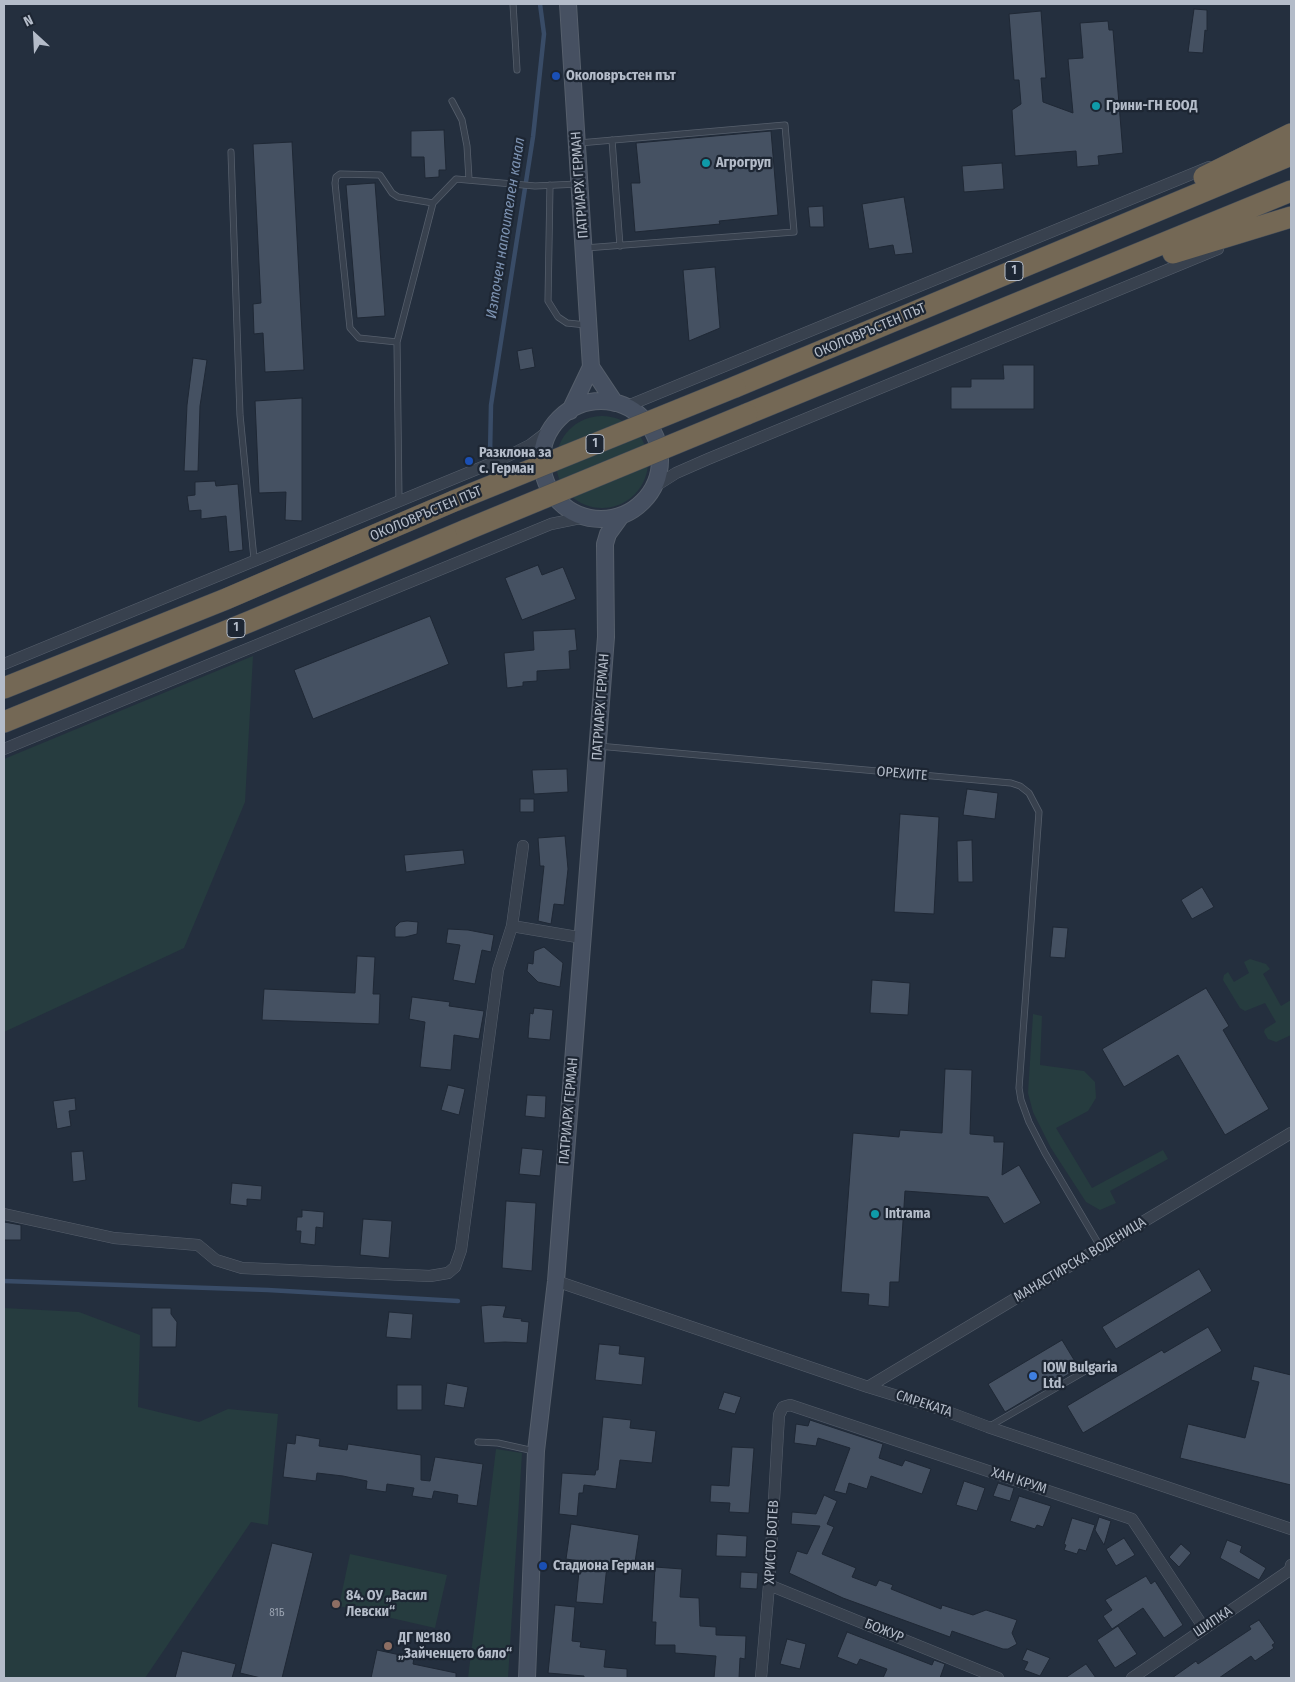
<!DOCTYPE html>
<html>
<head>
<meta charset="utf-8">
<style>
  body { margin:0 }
  #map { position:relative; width:1295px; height:1682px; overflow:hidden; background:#242f3e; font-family:"Fira Sans Condensed",sans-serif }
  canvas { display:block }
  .frame { position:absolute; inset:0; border:5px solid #b4bcc9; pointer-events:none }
  .north { position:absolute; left:10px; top:10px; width:50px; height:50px; -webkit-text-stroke:4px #1d2633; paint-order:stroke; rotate:335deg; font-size:14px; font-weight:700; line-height:20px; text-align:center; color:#b4bcc9 }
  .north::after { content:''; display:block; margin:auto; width:18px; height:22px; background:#b4bcc9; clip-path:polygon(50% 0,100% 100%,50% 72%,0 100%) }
</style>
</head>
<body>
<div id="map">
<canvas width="1295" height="1682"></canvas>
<div class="frame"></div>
<div class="north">N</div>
</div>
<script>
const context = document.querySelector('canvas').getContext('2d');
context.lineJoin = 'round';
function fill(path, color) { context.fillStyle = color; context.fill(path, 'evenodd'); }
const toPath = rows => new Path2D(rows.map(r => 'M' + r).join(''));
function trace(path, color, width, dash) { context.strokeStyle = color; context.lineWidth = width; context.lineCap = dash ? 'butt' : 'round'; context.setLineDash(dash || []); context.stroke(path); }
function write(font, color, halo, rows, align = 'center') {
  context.font = font + ' "Fira Sans Condensed",sans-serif'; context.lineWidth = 4.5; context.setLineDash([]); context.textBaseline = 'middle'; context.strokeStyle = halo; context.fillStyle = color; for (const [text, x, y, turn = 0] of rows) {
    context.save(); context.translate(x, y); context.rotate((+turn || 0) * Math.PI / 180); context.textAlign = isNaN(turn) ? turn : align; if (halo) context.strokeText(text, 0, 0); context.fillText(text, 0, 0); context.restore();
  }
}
fill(toPath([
  '556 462a46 46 0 1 1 92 0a46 46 0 1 1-92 0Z',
  [253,656,245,802,184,948,4,1032,4,759],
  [1250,959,1266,964,1270,969,1263,974,1281,1006,1291,1000,1291,1035,1276,1042,1268,1039,1264,1032,1265,1029,1276,1022,1265,1003,1245,1011,1240,1008,1223,980,1224,975,1228,972,1234,982,1249,973,1244,962],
  [1033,1014,1042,1016,1040,1065,1084,1071,1095,1082,1096,1098,1088,1111,1056,1128,1092,1188,1163,1150,1168,1159,1110,1191,1116,1203,1100,1210,1086,1202,1051,1148,1033,1112,1028,1093],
  [4,1308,79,1312,140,1335,138,1407,199,1422,228,1409,278,1414,268,1525,251,1522,145,1678,4,1678],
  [496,1449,522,1453,508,1678,468,1678],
  [350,1554,447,1575,435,1628,339,1606]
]), '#263c3f');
trace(toPath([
  [490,455,491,405,533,137,544,34,540,4],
  [4,1281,268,1290,458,1301]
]), '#394c67', 4.5);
const building = toPath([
  [1194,9,1207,10,1207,31,1205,30,1203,53,1188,52,1194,9],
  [1041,11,1046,78,1041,78,1043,102,1073,113,1068,59,1083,58,1080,23,1108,21,1109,30,1113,30,1123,153,1098,156,1099,165,1077,167,1076,151,1015,156,1012,110,1021,104,1019,80,1014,80,1009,14,1041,11],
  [444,130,446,170,439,170,439,177,425,178,424,157,411,157,411,131,444,130],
  [771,131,778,215,719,221,720,224,635,232,631,183,640,183,636,143,771,131],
  [292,142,304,370,265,372,263,333,254,334,253,304,261,303,253,144,292,142],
  [1002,163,1004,189,964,192,962,166,1002,163],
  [375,183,385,316,357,318,346,185,375,183],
  [904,197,913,253,895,255,893,245,869,249,862,204,904,197],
  [823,206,824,227,810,227,808,207,823,206],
  [715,267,720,328,689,341,683,270,715,267],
  [532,348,535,367,520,370,517,351,532,348],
  [193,358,207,360,200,406,198,471,184,471,187,405,193,358],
  [1003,365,1034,365,1034,409,951,409,951,387,971,387,971,379,1004,379,1003,365],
  [302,398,302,521,285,520,286,492,259,493,255,401,302,398],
  [215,481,216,486,238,484,243,550,229,552,226,516,201,519,201,510,189,511,187,496,195,495,195,482,215,481],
  [538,565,542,575,563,567,576,599,522,620,505,578,538,565],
  [430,616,449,664,313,719,294,670,430,616],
  [575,629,577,650,569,651,570,669,537,671,537,681,523,682,523,686,507,688,504,653,534,650,533,631,575,629],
  [567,769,568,792,534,794,532,770,567,769],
  [967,789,998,793,995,819,963,815,967,789],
  [520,799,534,799,534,812,520,812,520,799],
  [900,814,939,817,934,914,894,912,900,814],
  [565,836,568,869,564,905,554,904,551,924,538,921,544,866,540,866,538,838,565,836],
  [972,840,973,882,958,882,957,841,972,840],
  [463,850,465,864,406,872,404,855,463,850],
  [1202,887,1214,907,1192,919,1181,900,1202,887],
  [407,921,418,922,417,934,405,937,395,937,395,927,400,922,407,921],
  [1053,927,1068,928,1065,958,1050,957,1053,927],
  [448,929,468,930,494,935,491,952,482,950,475,984,453,980,460,945,446,943,448,929],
  [544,947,563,963,560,987,538,982,527,971,528,963,533,964,534,951,544,947],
  [357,956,375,957,373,994,380,994,379,1024,262,1020,264,989,355,993,357,956],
  [872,980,910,983,908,1015,870,1013,872,980],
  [1206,988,1229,1026,1223,1030,1269,1109,1225,1135,1178,1055,1124,1087,1102,1049,1206,988],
  [412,997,450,1002,449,1006,484,1011,479,1039,454,1035,451,1070,420,1067,425,1022,409,1019,412,997],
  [534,1008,553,1010,550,1040,528,1038,530,1013,533,1014,534,1008],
  [945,1069,972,1070,970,1134,994,1136,994,1142,1004,1142,1002,1175,1019,1165,1041,1203,1004,1224,988,1197,905,1191,899,1282,890,1282,889,1307,868,1305,869,1294,841,1292,853,1133,899,1137,900,1130,942,1133,945,1069],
  [448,1085,465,1089,459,1115,441,1110,448,1085],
  [527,1095,546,1096,545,1118,525,1116,527,1095],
  [75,1098,76,1110,69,1111,71,1126,57,1129,53,1101,75,1098],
  [522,1148,543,1150,540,1176,519,1174,522,1148],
  [83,1151,86,1180,73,1182,71,1152,83,1151],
  [232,1183,262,1186,261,1200,247,1199,247,1206,230,1204,232,1183],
  [506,1201,536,1203,532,1271,502,1268,506,1201],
  [302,1210,324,1212,323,1228,316,1227,315,1245,300,1243,301,1231,296,1231,297,1217,302,1217,302,1210],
  [363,1219,392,1221,389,1258,360,1255,363,1219],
  [4,1222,21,1225,21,1240,4,1240,4,1222],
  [1199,1269,1212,1291,1116,1349,1102,1327,1199,1269],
  [490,1305,506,1306,503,1317,522,1319,521,1321,529,1322,527,1343,505,1342,484,1343,481,1306,490,1305],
  [152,1308,171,1308,171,1314,177,1322,176,1347,152,1347,152,1308],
  [389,1312,413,1314,411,1339,386,1337,389,1312],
  [1208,1327,1222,1351,1083,1433,1067,1406,1162,1350,1164,1353,1208,1327],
  [1062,1340,1079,1368,1005,1412,988,1384,1062,1340],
  [599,1344,620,1346,619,1354,645,1357,642,1385,595,1380,599,1344],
  [1254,1366,1291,1375,1291,1485,1180,1458,1188,1424,1245,1438,1259,1382,1251,1380,1254,1366],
  [447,1383,468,1387,464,1408,444,1405,447,1383],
  [397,1385,422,1385,422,1410,397,1410,397,1385],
  [724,1392,741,1397,735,1414,718,1409,724,1392],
  [603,1417,631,1420,630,1428,656,1431,652,1463,620,1460,616,1489,584,1485,583,1493,579,1493,577,1516,559,1514,562,1473,595,1475,596,1470,598,1470,603,1417],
  [810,1420,883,1444,879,1458,902,1466,905,1460,931,1469,922,1494,871,1476,867,1489,849,1483,846,1494,834,1491,850,1448,818,1438,816,1446,794,1443,796,1424,808,1426,810,1420],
  [296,1435,320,1439,319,1446,347,1450,348,1444,421,1455,421,1480,430,1481,435,1457,483,1464,477,1506,457,1503,458,1495,434,1491,432,1499,412,1496,414,1488,387,1484,386,1492,366,1489,367,1481,343,1476,317,1473,316,1481,283,1477,287,1443,295,1444,296,1435],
  [732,1447,754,1448,749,1513,729,1512,730,1503,710,1502,711,1485,729,1486,732,1447],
  [964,1481,985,1488,977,1511,956,1505,964,1481],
  [998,1483,1014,1488,1010,1501,993,1496,998,1483],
  [824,1495,837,1501,827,1524,834,1527,822,1554,856,1568,852,1577,876,1586,879,1580,893,1585,891,1589,941,1609,942,1605,973,1615,986,1610,1017,1620,1012,1633,1017,1644,1008,1649,1003,1649,952,1631,950,1637,843,1598,789,1573,797,1551,807,1554,820,1526,791,1524,792,1512,816,1514,824,1495],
  [1019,1496,1051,1506,1043,1527,1037,1525,1035,1529,1010,1521,1019,1496],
  [1099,1517,1111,1521,1104,1545,1095,1530,1099,1517],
  [1072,1518,1095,1525,1086,1551,1079,1549,1077,1554,1064,1550,1066,1545,1064,1544,1072,1518],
  [571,1524,639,1535,634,1569,607,1565,603,1604,576,1602,580,1561,566,1559,571,1524],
  [717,1534,747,1536,746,1557,716,1556,717,1534],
  [1124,1538,1135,1555,1116,1566,1106,1549,1124,1538],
  [1227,1540,1242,1546,1240,1552,1266,1568,1259,1580,1220,1558,1227,1540],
  [272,1543,313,1553,282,1678,261,1678,240,1673,272,1543],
  [1181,1544,1191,1553,1179,1567,1169,1557,1181,1544],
  [655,1567,682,1569,680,1597,699,1598,700,1626,716,1627,716,1635,746,1636,745,1659,740,1658,739,1678,714,1678,716,1656,675,1653,675,1645,655,1645,656,1622,652,1622,655,1567],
  [741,1572,758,1573,757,1589,740,1588,741,1572],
  [1146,1576,1151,1584,1155,1581,1183,1625,1164,1638,1143,1608,1112,1629,1103,1616,1112,1610,1105,1600,1146,1576],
  [555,1605,575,1607,572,1641,581,1642,580,1647,606,1650,604,1667,627,1669,627,1678,584,1678,584,1676,548,1673,555,1605],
  [1259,1620,1275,1643,1272,1645,1274,1648,1255,1661,1251,1656,1219,1678,1172,1678,1196,1661,1198,1664,1251,1629,1249,1626,1259,1620],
  [1118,1626,1137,1654,1115,1668,1097,1640,1118,1626],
  [847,1632,932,1665,934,1660,945,1664,940,1678,883,1678,887,1669,860,1659,857,1665,837,1657,847,1632],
  [787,1639,806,1644,800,1669,780,1664,787,1639],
  [1027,1649,1050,1658,1040,1676,1024,1670,1028,1662,1022,1660,1027,1649],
  [377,1650,414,1658,413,1664,456,1673,456,1678,371,1678,377,1650],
  [182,1651,236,1664,232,1678,175,1678,182,1651],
  [1086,1664,1096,1678,1065,1678,1086,1664]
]);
fill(building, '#455162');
trace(building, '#1f2835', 1);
const lane = toPath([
  [513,4,517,70],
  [452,101,462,120,467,146,469,179],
  [612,140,620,246],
  [579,143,785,125,794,232,585,248],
  [231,152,240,415,254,559],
  [550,185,548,301,558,317,567,323,586,325],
  [397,342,359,338,350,328,335,183,336,177,340,174,380,175,392,193,398,197,433,203],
  [399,501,397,342,433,203,456,179,535,186,578,184],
  [598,746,1011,783,1020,786,1029,793,1039,812,1019,1088,1021,1100,1029,1122,1045,1153,1101,1248],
  [990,1426,1094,1366],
  [478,1442,498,1443,534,1451]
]);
const street = toPath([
  [625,407,1209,167],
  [654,487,676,473,708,459,1218,249],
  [4,664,504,458,530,445,551,429],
  [4,749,551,524,585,517],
  [512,926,523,846],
  [4,1214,114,1238,198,1245,216,1260,242,1268,430,1276,448,1273,455,1267,461,1250,498,970,512,926,583,938],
  [556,1281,868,1387,940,1409,988,1427,1291,1529],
  [868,1387,1291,1133],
  [769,1585,998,1678],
  [761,1678,769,1585,779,1415,783,1407,790,1405,1132,1519,1204,1628],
  [1132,1678,1290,1570,1291,1565]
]);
const secondary = toPath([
  [568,4,591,367,570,411],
  [591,367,615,403],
  '542 460a59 59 0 1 1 118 0a59 59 0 1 1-118 0Z',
  [527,1678,536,1451,556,1281,606,637,605,544,608,534,621,516]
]);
const highway = toPath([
  [1204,177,1291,134],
  [1173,253,1291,217],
  [735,387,1291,155],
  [747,414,1291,191],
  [4,688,226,599,454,501],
  [4,722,251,621,466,530]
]);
trace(lane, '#565f6c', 7);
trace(street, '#565f6c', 12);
trace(secondary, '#565f6c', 18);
trace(highway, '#434c59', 22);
trace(lane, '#38414e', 5.5);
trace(street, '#38414e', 11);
trace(secondary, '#465061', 16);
trace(highway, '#746855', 21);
const highwayBridge = toPath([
  [454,501,735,387],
  [466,530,747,414]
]);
trace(highwayBridge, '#434c59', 22, []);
trace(highwayBridge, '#746855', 21);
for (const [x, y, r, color] of [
  [556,76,5,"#1a4fb4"],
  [1096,106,5,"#0f9aa8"],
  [706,163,5,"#0f9aa8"],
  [469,461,5,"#1a4fb4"],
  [875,1214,5,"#0f9aa8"],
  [1033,1376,5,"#3f7fe0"],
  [543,1566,5,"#1a4fb4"],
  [336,1604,5,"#8d6e63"],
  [388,1646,5,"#8d6e63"]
]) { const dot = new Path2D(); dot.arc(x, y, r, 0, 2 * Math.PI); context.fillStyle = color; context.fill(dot); trace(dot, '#1d2633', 2); }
write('11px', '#98a1af', null, [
  ["81Б",277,1613]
]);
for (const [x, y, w] of [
  [1014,271,18],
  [595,444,18],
  [236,628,18]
]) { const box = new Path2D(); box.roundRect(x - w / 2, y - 9.5, w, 19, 4); context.fillStyle = '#1d2633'; context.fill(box); trace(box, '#b4bcc9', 1); }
write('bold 12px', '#b4bcc9', null, [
  ["1",1014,271],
  ["1",595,444],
  ["1",236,628]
]);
write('bold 14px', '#b4bcc9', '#1d2633', [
  ["Околовръстен път",566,76],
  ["Грини-ГН ЕООД",1106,106],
  ["Агрогруп",716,163],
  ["Разклона за",479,453],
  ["с. Герман",479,469],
  ["Intrama",885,1214],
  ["IOW Bulgaria",1043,1368],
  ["Ltd.",1043,1384],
  ["Стадиона Герман",553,1566],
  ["84. ОУ „Васил",346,1596],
  ["Левски“",346,1612],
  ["ДГ №180",398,1638],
  ["„Зайченцето бяло“",398,1654]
], 'left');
write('14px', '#b4bcc9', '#1d2633', [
  ["ПАТРИАРХ ГЕРМАН",580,185,-94],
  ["ОКОЛОВРЪСТЕН ПЪТ",870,331,-23],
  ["ОКОЛОВРЪСТЕН ПЪТ",426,514,-23],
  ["ПАТРИАРХ ГЕРМАН",601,707,-86],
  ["ОРЕХИТЕ",902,774,5],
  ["ПАТРИАРХ ГЕРМАН",569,1111,-85],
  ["МАНАСТИРСКА ВОДЕНИЦА",1080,1260,-31],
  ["СМРЕКАТА",924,1404,18],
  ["ХАН КРУМ",1019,1481,18],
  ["ХРИСТО БОТЕВ",772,1542,-87],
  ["ШИПКА",1213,1622,-34],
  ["БОЖУР",884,1631,22]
]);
write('italic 15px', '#7c92b1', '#1d2633', [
  ["Източен напоителен канал",506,228,-81]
]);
</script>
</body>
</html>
